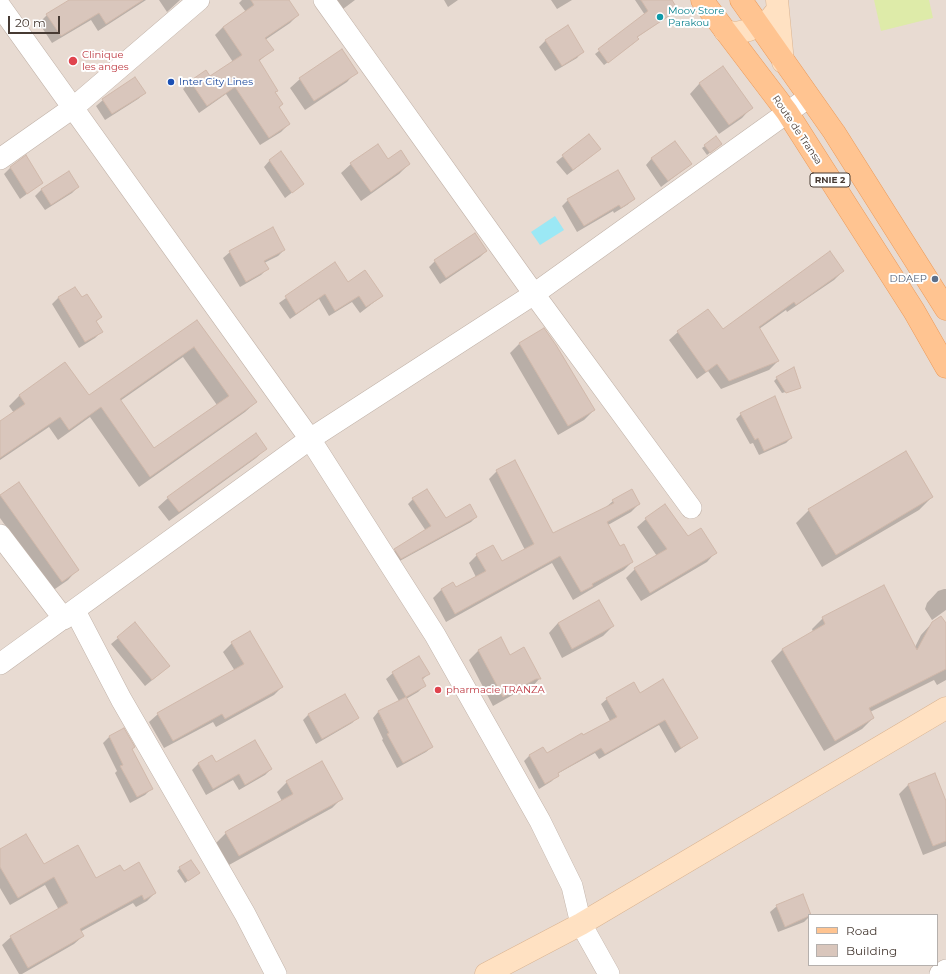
<!DOCTYPE html>
<html>
<head>
<meta charset="utf-8">
<style>
  body { margin:0 }
  #map { position:relative; width:946px; height:974px; overflow:hidden; background:#f3ebe4; font-family:Montserrat,sans-serif }
  canvas { display:block }
  .legend { position:absolute; left:808px; top:914px; width:130px; height:52px; box-sizing:border-box; background:#fff; border:1px solid #b5b0ad; margin:0; padding:5px 7px; list-style:none; font-size:12px; color:#463a33 }
  .legend li { display:flex; align-items:center; gap:8px; height:20px }
  .legend b { width:20px; border:1px solid #b5b0ad }
  .scale { position:absolute; left:8px; top:16px; width:52px; height:18px; box-sizing:border-box; border:2px solid #463a33; border-top:0; padding-left:5px; font-size:12px; line-height:14px; white-space:nowrap; color:#463a33; -webkit-text-stroke:3px #fff; paint-order:stroke }
</style>
</head>
<body>
<div id="map">
<canvas width="946" height="974"></canvas>
<ul class="legend">
<li><b style="height:5px;background:#ffc491"></b>Road</li>
<li><b style="height:11px;background:#d9c6bc"></b>Building</li>
</ul>
<div class="scale">20 m</div>
</div>
<script>
const context = document.querySelector('canvas').getContext('2d');
context.lineJoin = 'round';
function fill(path, color) { context.fillStyle = color; context.fill(path, 'evenodd'); }
const toPath = rows => new Path2D(rows.map(r => 'M' + r).join(''));
function trace(path, color, width, dash) { context.strokeStyle = color; context.lineWidth = width; context.lineCap = dash ? 'butt' : 'round'; context.setLineDash(dash || []); context.stroke(path); }
function write(font, color, halo, rows, align = 'center') {
  context.font = font + ' Montserrat,sans-serif'; context.lineWidth = 4; context.setLineDash([]); context.textBaseline = 'middle'; context.strokeStyle = halo; context.fillStyle = color; for (const [text, x, y, turn = 0] of rows) {
    context.save(); context.translate(x, y); context.rotate((+turn || 0) * Math.PI / 180); context.textAlign = isNaN(turn) ? turn : align; if (halo) context.strokeText(text, 0, 0); context.fillText(text, 0, 0); context.restore();
  }
}
fill(toPath([
  [0,0,946,0,946,974,0,974],
  [809,915,937,915,937,965,809,965]
]), '#e8dbd2');
fill(toPath([
  [874,0,929,0,933,18,881,31]
]), '#deeba9');
fill(toPath([
  [555,216,564,230,540,245,531,232]
]), '#9be8f5');
fill(toPath([
  [71,0,146,0,98,31,91,20,52,43,39,23,47,15],
  [159,0,180,0,167,12],
  [242,0,288,0,298,15,290,23,265,40,272,50,258,62,276,91,275,92,282,104,279,108,289,124,281,132,260,145,226,94,199,113,183,89,191,81,210,78,233,62,215,35,223,27,246,12,239,3],
  [336,0,355,0,343,9],
  [444,0,458,0,448,7],
  [551,0,572,0,557,9],
  [635,0,670,0,677,10,636,38,634,43,604,65,595,54,645,15],
  [546,40,583,51,577,58,555,71,539,47],
  [722,68,751,108,742,118,719,134,690,94,699,84],
  [356,72,347,82,305,110,290,88,300,79],
  [145,93,138,99,105,120,96,106,103,100],
  [589,135,593,155,567,175,556,162],
  [721,144,707,155,702,148,705,146],
  [652,158,691,164,661,187,646,165],
  [270,160,303,184,285,198,264,167],
  [388,160,409,164,399,174,361,201,341,173,351,164],
  [10,168,42,183,20,199,4,174],
  [78,187,72,193,45,210,35,196,41,190],
  [634,199,627,205,614,213,613,211,577,232,562,206,568,200],
  [284,250,278,256,264,263,267,269,261,275,240,287,223,258,230,252],
  [486,251,480,257,440,284,429,267,435,261],
  [334,264,348,283,382,296,360,313,352,302,329,316,319,299,290,319,279,303],
  [843,271,834,280,787,312,786,310,759,329,778,361,769,370,721,389,708,371,697,379,669,340,678,332,722,331],
  [75,288,81,299,100,317,96,322,101,332,95,338,79,348,52,304,58,298],
  [197,321,256,402,245,412,139,487,90,417,58,440,49,427,0,460,0,422,14,413,9,406,19,396,65,363,89,397],
  [183,357,217,405,154,449,120,401],
  [519,344,594,410,584,420,558,435,510,353],
  [777,378,800,388,782,393,774,381],
  [741,414,791,438,786,443,759,455,753,443,750,444,736,419],
  [266,448,256,458,169,521,158,507,168,498],
  [497,471,552,535,605,508,613,501,632,490,639,504,631,512,608,525,619,547,632,562,624,570,573,600,552,563,446,622,433,598,442,589,456,588,476,577,469,563,477,555,502,562,525,550,489,479],
  [19,483,77,570,68,580,52,591,0,518,0,496],
  [932,497,919,510,822,567,796,523,809,510],
  [413,499,446,519,476,517,471,522,396,563,390,554,426,531,408,504],
  [646,519,687,537,715,553,707,562,641,601,626,578,635,569,657,556,637,527],
  [944,589,946,589,946,610,932,620,925,609,927,603,938,591],
  [823,618,915,647,921,635,932,623,946,624,946,680,937,685,934,680,870,712,873,718,862,729,824,751,771,661,782,650,813,632,812,629],
  [558,623,613,626,603,636,562,658,549,633],
  [135,624,162,672,145,686,111,644],
  [501,639,510,656,540,678,531,688,525,688,493,706,469,660,478,651],
  [232,643,282,687,274,695,216,727,213,722,164,748,149,722,158,714,235,671,223,652],
  [393,673,428,674,422,680,425,685,418,692,406,699,432,747,426,752,397,768,382,740,383,739,373,718,378,712,399,701,386,679],
  [640,695,696,738,675,753,659,725,599,759,595,753,557,774,552,781,539,789,524,761,529,756,543,748,546,755,610,721,601,704,607,699],
  [308,715,357,718,352,723,316,744,303,720],
  [110,736,131,750,151,789,145,795,130,803,115,773,117,771,103,743],
  [322,763,342,798,332,808,229,865,216,843,226,833,282,801,277,792,287,782],
  [198,764,216,764,271,769,265,775,239,790,233,780,206,795,192,770],
  [934,774,946,803,946,846,923,855,899,794,908,785],
  [0,850,43,865,96,879,123,872,155,893,147,901,136,907,133,903,80,932,83,936,74,944,22,974,19,974,2,945,11,937,59,910,45,885,10,905,0,888],
  [180,868,198,873,185,883,177,871],
  [777,906,809,915,809,917,804,922,778,932,770,912]
]), '#0003');
const building = toPath([
  [69,0,143,0,106,24,99,13,61,36,46,14,69,0],
  [251,0,289,0,299,15,265,38,274,50,259,60,278,91,275,92,283,104,279,107,290,124,269,138,235,87,207,106,190,81,206,70,210,76,242,55,223,27,254,5,251,0],
  [641,0,672,0,678,10,637,37,639,39,608,63,598,49,648,11,641,0],
  [568,25,584,52,562,66,545,40,568,25],
  [342,49,358,73,314,101,299,78,342,49],
  [723,66,753,108,729,125,699,83,723,66],
  [135,77,146,93,112,114,102,99,135,77],
  [589,134,601,149,573,170,562,155,589,134],
  [716,136,722,144,710,153,704,145,716,136],
  [675,141,692,164,668,181,651,158,675,141],
  [378,144,388,159,401,150,410,164,371,192,350,163,378,144],
  [281,151,304,184,292,193,269,160,281,151],
  [26,155,43,183,27,194,10,167,26,155],
  [618,170,635,199,621,208,619,205,584,226,567,199,618,170],
  [69,171,79,187,51,205,41,189,69,171],
  [273,227,285,250,264,261,269,269,246,282,229,251,273,227],
  [475,233,487,251,446,278,434,260,475,233],
  [830,251,844,271,796,305,794,302,759,327,779,361,729,381,717,364,706,372,677,331,708,309,723,329,830,251],
  [335,262,348,282,365,270,383,296,366,307,359,296,335,311,325,294,296,314,285,296,335,262],
  [75,287,82,297,87,294,102,317,96,321,103,332,85,342,58,297,75,287],
  [197,320,257,402,150,477,101,407,69,430,60,417,0,458,0,421,25,404,19,395,65,362,89,395,197,320],
  [194,347,229,396,154,448,120,399,194,347],
  [544,328,556,345,595,410,568,426,519,343,544,328],
  [794,367,801,388,786,393,776,377,794,367],
  [775,396,792,438,764,451,758,438,755,440,740,413,775,396],
  [256,433,267,449,179,512,167,497,256,433],
  [906,451,933,497,836,555,808,509,906,451],
  [515,460,553,533,614,503,612,500,632,489,640,504,607,522,620,546,624,544,633,562,592,584,593,586,581,592,560,556,455,614,441,589,453,582,456,587,486,571,476,554,493,545,502,561,534,544,496,470,515,460],
  [19,482,79,570,62,582,0,495,19,482],
  [427,489,446,518,470,504,477,517,401,559,394,549,431,526,412,498,427,489],
  [665,504,688,536,701,528,717,553,650,593,634,568,667,549,645,518,665,504],
  [884,585,917,650,932,622,941,616,946,623,946,669,869,708,874,718,835,741,782,649,825,624,822,617,884,585],
  [599,600,614,626,572,649,558,623,599,600],
  [135,622,170,666,152,680,117,637,135,622],
  [250,631,283,687,225,719,222,714,173,741,157,713,244,664,231,642,250,631],
  [501,637,510,655,524,647,541,679,536,679,503,697,478,650,501,637],
  [419,656,430,674,422,678,426,686,406,697,392,672,419,656],
  [663,679,698,738,681,748,665,720,605,754,601,748,558,773,559,776,545,784,529,755,543,747,547,753,582,733,583,735,617,717,606,698,634,682,640,693,663,679],
  [345,694,359,718,322,739,308,714,345,694],
  [406,697,433,747,403,763,387,734,389,733,378,711,406,697],
  [124,728,135,747,132,749,153,789,137,797,120,766,123,765,109,736,124,728],
  [255,740,272,769,245,785,239,774,213,789,198,763,212,755,216,762,255,740],
  [322,761,343,799,239,856,225,832,293,794,286,781,322,761],
  [935,773,946,801,946,841,933,846,908,784,935,773],
  [26,834,44,864,78,845,96,878,120,865,124,871,139,862,156,893,144,900,142,895,80,929,84,936,28,968,10,936,68,903,54,877,18,898,0,867,0,849,26,834],
  [191,860,200,873,188,881,179,867,191,860],
  [803,894,811,915,785,927,776,905,803,894]
]);
fill(building, '#d9c6bc');
trace(building, '#d1b9ab', 1);
const street = toPath([
  [324,0,534,294,691,508],
  [0,6,310,439,435,635,540,821,572,886,581,924,609,974],
  [0,159,74,107,199,0],
  [0,535,64,619],
  [75,611,121,699,245,914,276,974],
  [0,664,310,439,534,294,809,97],
  [940,974,946,970]
]);
const secondary = toPath([
  [777,0,783,62],
  [725,31,736,33,749,30,770,19,774,14],
  [486,974,581,924,946,708]
]);
const primary = toPath([
  [702,0,787,112,914,311,946,367],
  [741,0,834,132,946,309]
]);
trace(street, '#c2b3a9', 22);
trace(secondary, '#dab492', 23);
trace(primary, '#ec9a59', 23);
trace(street, '#fff', 21);
trace(secondary, '#ffe1c2', 22);
trace(primary, '#ffc491', 22);
for (const [x, y, r, color] of [
  [660,17,4,"#0f9aa8"],
  [73,61,5,"#e0444e"],
  [171,82,4,"#1a4fb4"],
  [935,279,4,"#5c6f8a"],
  [438,690,4,"#e0444e"]
]) { const dot = new Path2D(); dot.arc(x, y, r, 0, 2 * Math.PI); context.fillStyle = color; context.fill(dot); trace(dot, '#fff', 1.5); }
for (const [x, y, w] of [
  [830,180,40]
]) { const box = new Path2D(); box.roundRect(x - w / 2, y - 7, w, 14, 3); context.fillStyle = '#fff'; context.fill(box); trace(box, '#463a33', 1); }
write('bold 9px', '#463a33', null, [
  ["RNIE 2",830,180]
]);
write('10px', '#0d838f', '#fff', [
  ["Moov Store",668,11],
  ["Parakou",668,23]
], 'left');
write('10px', '#be3a42', '#fff', [
  ["Clinique",82,55],
  ["les anges",82,67],
  ["pharmacie TRANZA",446,690]
], 'left');
write('10px', '#164399', '#fff', [
  ["Inter City Lines",179,82]
], 'left');
write('10px', '#463a33', '#fff', [
  ["Route de Transa",797,130,56]
]);
write('10px', '#4e5e75', '#fff', [
  ["DDAEP",927,279]
], 'right');
</script>
</body>
</html>
